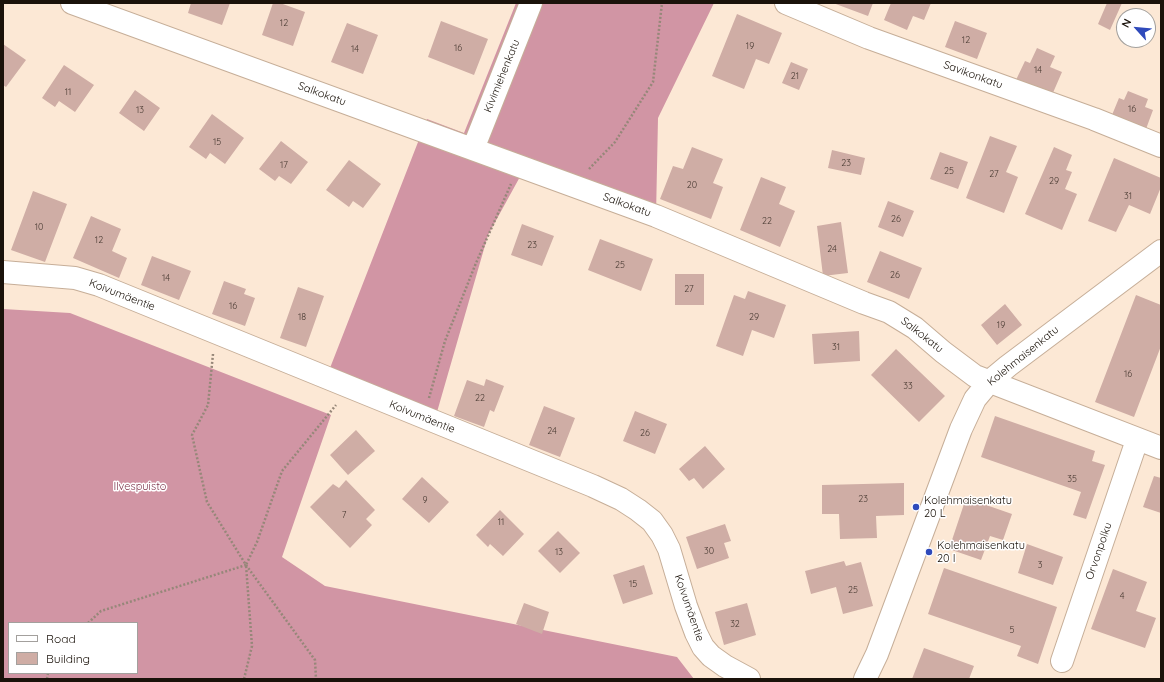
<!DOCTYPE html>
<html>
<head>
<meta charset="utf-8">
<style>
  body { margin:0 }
  #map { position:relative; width:1164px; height:682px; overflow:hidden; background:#fce8d5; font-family:Quicksand,sans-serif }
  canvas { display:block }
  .frame { position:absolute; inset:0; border:4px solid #1a120a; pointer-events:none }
  .legend { position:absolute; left:8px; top:622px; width:130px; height:52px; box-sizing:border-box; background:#fff; border:1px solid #a3a09d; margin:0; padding:5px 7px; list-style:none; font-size:12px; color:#1a120a }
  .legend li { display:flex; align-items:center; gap:8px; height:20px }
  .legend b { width:20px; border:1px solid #a3a09d }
  .north { position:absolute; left:1116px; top:8px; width:40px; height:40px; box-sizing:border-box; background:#fff; border:1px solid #a3a09d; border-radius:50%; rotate:297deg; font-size:11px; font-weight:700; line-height:16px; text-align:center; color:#1a120a }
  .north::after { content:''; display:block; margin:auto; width:14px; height:18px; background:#2f4abb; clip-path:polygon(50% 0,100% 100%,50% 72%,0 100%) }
</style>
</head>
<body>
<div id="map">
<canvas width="1164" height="682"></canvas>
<div class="frame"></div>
<ul class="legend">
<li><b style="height:5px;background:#fff"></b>Road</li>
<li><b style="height:11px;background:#cfada5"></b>Building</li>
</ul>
<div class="north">N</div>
</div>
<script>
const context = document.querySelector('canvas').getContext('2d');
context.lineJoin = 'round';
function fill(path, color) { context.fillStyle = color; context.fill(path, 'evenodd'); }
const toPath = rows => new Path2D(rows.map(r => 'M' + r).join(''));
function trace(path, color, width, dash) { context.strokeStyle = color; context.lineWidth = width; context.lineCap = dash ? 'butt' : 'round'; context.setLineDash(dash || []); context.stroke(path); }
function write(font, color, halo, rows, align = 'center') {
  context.font = font + ' Quicksand,sans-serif'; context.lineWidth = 3; context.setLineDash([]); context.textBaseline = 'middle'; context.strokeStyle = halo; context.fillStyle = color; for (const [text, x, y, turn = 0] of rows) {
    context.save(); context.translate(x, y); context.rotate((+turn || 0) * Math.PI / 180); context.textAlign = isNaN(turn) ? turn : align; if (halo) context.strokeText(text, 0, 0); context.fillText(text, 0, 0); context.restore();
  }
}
fill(toPath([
  [516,3,714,3,658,118,656,216,527,164,488,235,437,412,330,368,427,119,464,133],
  [3,309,70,313,331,415,282,557,325,586,677,657,694,679,3,679],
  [9,623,137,623,137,673,9,673]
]), '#d195a4');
fill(toPath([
  [191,3,230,3,222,25,188,13],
  [273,3,280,3,305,12,293,46,262,35],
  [833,3,873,3,868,16],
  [891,3,931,3,924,20,913,16,907,30,884,20],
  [1107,3,1122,3,1110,30,1098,24],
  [737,14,782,33,769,64,756,59,744,89,712,76],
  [441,21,488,39,474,75,428,57],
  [955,21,987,33,977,59,945,47],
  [347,23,378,35,363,74,331,62],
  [3,44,26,60,6,87,3,85],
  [1037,48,1055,56,1050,67,1062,72,1052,95,1016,80,1025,61,1030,63],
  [791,62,808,69,799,90,782,83],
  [64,65,94,85,75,112,59,101,55,107,42,98],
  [135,90,160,108,144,131,119,113],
  [1128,91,1148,99,1145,107,1153,110,1146,129,1112,115,1119,98,1124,100],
  [212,114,244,138,225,164,210,153,206,159,189,147],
  [990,136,1017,146,1006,172,1018,177,1004,213,966,198],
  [281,141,308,162,291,184,279,176,275,181,259,169],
  [692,147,723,159,713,183,723,187,711,219,660,199,673,166,683,169],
  [1054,147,1072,155,1066,170,1072,172,1065,189,1077,194,1062,230,1025,214],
  [832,150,865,158,861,175,828,168],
  [940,152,968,162,958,189,930,179],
  [1114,158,1161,178,1161,187,1150,214,1129,205,1116,232,1088,221],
  [349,160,381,184,363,208,353,201,349,207,326,190],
  [761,177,786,187,779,204,795,211,780,247,740,230],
  [33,191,67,204,45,262,11,250],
  [888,201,914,211,903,237,878,227],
  [91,216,121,229,112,251,127,258,119,278,73,258],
  [841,222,848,273,823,276,817,226],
  [522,224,554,236,542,266,511,255],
  [600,239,653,259,641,291,588,270],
  [880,251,922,268,909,299,867,282],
  [152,256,191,271,179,300,141,285],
  [675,274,704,274,704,305,675,305],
  [224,281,246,289,244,294,255,298,245,326,212,314],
  [298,287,324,296,306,347,280,338],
  [748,291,786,305,774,338,752,330,743,356,716,346,734,295,745,299],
  [1136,295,1161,305,1161,346,1134,417,1095,402],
  [1005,304,1022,325,997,345,981,325],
  [859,331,860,361,814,364,812,334],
  [896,349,945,396,919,422,871,375],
  [486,379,504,386,494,412,490,410,484,427,454,416,467,380,484,386],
  [544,406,575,418,560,457,529,445],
  [635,411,667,424,655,454,623,441],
  [995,416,1095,451,1092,461,1105,465,1086,519,1073,515,1081,492,981,457],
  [356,430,375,451,348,475,330,455],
  [705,446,725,469,703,489,694,478,689,481,679,469],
  [1154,476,1161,478,1161,513,1143,507],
  [422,477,449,502,429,523,402,499],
  [346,480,375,510,366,519,372,525,350,548,310,507,333,484,339,488],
  [904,483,904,515,876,516,877,538,840,539,839,514,822,514,822,485],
  [966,498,1012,514,1003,540,990,536,981,560,949,549],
  [500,510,524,534,503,556,490,544,488,547,476,535],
  [725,524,731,541,724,543,729,558,697,569,686,537],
  [558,531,580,553,560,573,538,551],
  [1027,544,1063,557,1053,585,1018,573],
  [844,561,846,566,861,562,873,606,843,614,836,587,811,594,805,571],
  [644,565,653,594,623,604,613,575],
  [944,568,1057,607,1038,664,1017,656,1021,646,928,614],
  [1113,569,1147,582,1136,611,1156,618,1145,648,1091,629],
  [524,603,549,612,542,634,516,624],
  [747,603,756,635,724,645,715,612],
  [924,648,974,666,969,679,912,679]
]), '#cfada5');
const minor = toPath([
  [72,3,656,216,864,303,889,312,915,328,943,352,975,376,1161,448],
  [786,3,869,38,1094,119,1161,146],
  [473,149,531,3],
  [3,272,75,278,99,285,593,486,621,499,638,510,652,521,662,535,669,549,686,606,696,633,703,647,711,656,725,666,749,679],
  [1062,661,1137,440],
  [865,679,877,654,961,429,975,399,990,381,1008,366,1161,251]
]);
trace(minor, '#c6ae98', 24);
trace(toPath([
  [589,169,615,142,653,82,662,3],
  [213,354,208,405,192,435,207,502,246,565,315,660,316,679],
  [429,398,445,341,476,263,511,184],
  [88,623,101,611,246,565],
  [47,679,48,673],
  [244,679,252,646,246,565,257,542,282,471,336,405]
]), '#968779', 2.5, [2, 2]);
trace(minor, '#fff', 22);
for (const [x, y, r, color] of [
  [916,507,4,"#2f4abb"],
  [929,552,4,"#2f4abb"]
]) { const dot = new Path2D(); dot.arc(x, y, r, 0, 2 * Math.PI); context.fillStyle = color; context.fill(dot); trace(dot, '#fff', 1.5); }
write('9px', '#473931', null, [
  ["12",284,23],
  ["12",966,40],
  ["19",750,46],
  ["16",458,48],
  ["14",355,49],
  ["14",1038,70],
  ["21",795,76],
  ["11",68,92],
  ["16",1132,109],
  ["13",140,110],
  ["15",217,142],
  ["23",846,163],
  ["17",284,165],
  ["25",949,171],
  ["27",994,174],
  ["29",1054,181],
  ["20",692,185],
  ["31",1128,196],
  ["26",896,219],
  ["22",767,221],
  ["10",39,227],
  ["12",99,240],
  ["23",532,245],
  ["24",832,249],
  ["25",620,265],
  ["26",895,275],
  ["14",166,278],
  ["27",689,289],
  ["16",233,306],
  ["18",302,317],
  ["29",754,317],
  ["19",1001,325],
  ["31",836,347],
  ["16",1128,374],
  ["33",908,386],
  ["22",480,398],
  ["24",552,431],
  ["26",645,433],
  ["35",1072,479],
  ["23",863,499],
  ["9",425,500],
  ["7",344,515],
  ["11",501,522],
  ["30",709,551],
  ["13",559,552],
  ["3",1040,565],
  ["15",633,584],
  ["25",853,590],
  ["4",1122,596],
  ["32",735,624],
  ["5",1012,630]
]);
write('11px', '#1a120a', '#fff', [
  ["Savikonkatu",973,75,20],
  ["Kivimiehenkatu",502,76,-68],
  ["Salkokatu",322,94,20],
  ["Salkokatu",627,205,20],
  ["Koivumäentie",122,295,21],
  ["Salkokatu",922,335,38],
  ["Kolehmaisenkatu",1023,356,-39],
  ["Koivumäentie",422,417,22],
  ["Orvonpolku",1099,551,-71],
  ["Koivumäentie",689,608,71]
]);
write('11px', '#7f354c', '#fff', [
  ["Ilvespuisto",140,487]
]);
write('11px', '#1a120a', '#fff', [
  ["Kolehmaisenkatu",924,501],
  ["20 L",924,514],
  ["Kolehmaisenkatu",937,546],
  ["20 I",937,559]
], 'left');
</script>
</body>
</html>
